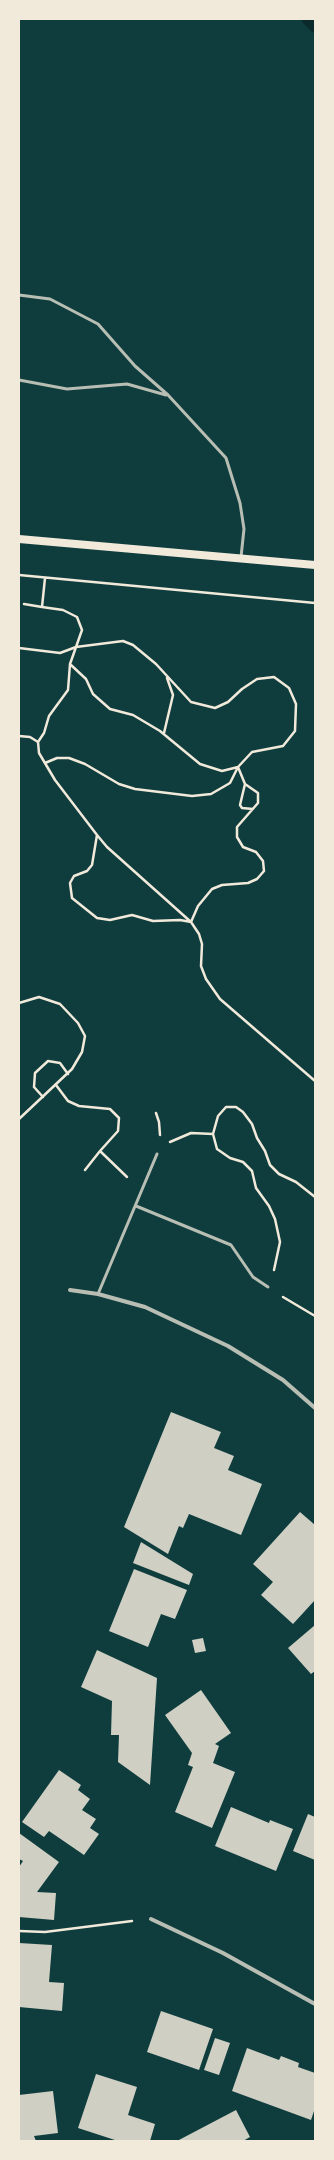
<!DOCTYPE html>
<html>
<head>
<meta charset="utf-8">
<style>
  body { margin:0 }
  #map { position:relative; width:334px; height:2160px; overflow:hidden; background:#0f3d3e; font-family:Karla,sans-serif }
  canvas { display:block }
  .frame { position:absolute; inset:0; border:20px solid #f1e9da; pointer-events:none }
</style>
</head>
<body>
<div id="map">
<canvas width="334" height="2160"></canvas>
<div class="frame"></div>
</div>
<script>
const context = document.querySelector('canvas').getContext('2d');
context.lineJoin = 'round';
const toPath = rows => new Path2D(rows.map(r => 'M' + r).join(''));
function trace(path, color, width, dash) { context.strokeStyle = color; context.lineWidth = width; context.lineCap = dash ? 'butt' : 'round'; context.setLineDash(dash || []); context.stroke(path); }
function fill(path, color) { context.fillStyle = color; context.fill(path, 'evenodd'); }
trace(toPath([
  [306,19,315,28]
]), '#0a2a2b', 10);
fill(toPath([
  [171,1412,221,1432,214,1448,234,1456,228,1470,262,1484,241,1535,189,1514,183,1528,179,1526,168,1554,124,1527],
  [300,1512,315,1525,315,1600,293,1624,261,1595,273,1582,253,1564],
  [141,1542,193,1574,189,1585,133,1563],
  [134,1569,187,1590,175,1619,161,1614,148,1647,109,1631],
  [315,1625,315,1671,311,1674,288,1648],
  [203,1638,206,1651,195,1653,192,1640],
  [97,1650,157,1678,150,1785,118,1762,119,1735,111,1735,112,1701,81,1687],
  [201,1690,231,1733,215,1744,219,1746,213,1763,235,1772,212,1828,175,1812,193,1767,188,1765,192,1753,165,1715],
  [59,1770,81,1785,78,1790,90,1799,82,1810,96,1819,90,1828,99,1834,84,1855,49,1831,44,1837,22,1822],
  [231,1807,269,1823,270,1820,293,1829,276,1871,215,1846],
  [308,1814,315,1817,315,1860,293,1851],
  [19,1833,59,1862,37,1892,56,1893,54,1920,19,1917,19,1867,23,1861,19,1859],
  [19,1943,52,1945,49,1982,64,1983,62,2011,19,2007],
  [161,2011,213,2029,199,2070,147,2052],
  [215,2038,230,2043,219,2075,204,2070],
  [247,2048,279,2060,281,2056,299,2063,298,2067,315,2073,315,2108,311,2120,232,2091],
  [96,2074,137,2087,128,2115,155,2124,150,2141,118,2141,78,2128],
  [53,2091,58,2133,34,2136,36,2141,19,2141,19,2095],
  [236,2110,250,2137,243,2141,177,2141]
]), '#cfcfc3');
trace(toPath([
  [19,575,315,603],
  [24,604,42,607],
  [19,648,60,653,76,647,82,630,77,617,63,610,42,607,45,578],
  [164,733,173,695,167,678],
  [19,736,30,737,38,742],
  [45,763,57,758,69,758,85,764,119,784,135,789,192,796,211,794,230,783,238,767,222,771,200,764,160,731,133,715,110,709,93,694,86,679,71,665],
  [245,784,240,805,242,808,253,809],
  [97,835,92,865,87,871,74,876,70,883,72,898,97,918,110,920,132,915,153,921,180,920,191,922,198,906,212,889,222,885,248,883,257,879,264,871,263,861,256,852,243,847,237,837,237,827,258,803,258,793,245,784,238,767,252,752,283,746,295,731,296,704,289,688,274,677,257,679,242,689,228,702,215,708,191,702,156,664,133,645,123,641,76,647,70,664,68,690,49,716,44,733,38,742,39,753,55,780,97,835,107,847,191,922,199,934,202,944,201,966,206,979,220,999,315,1081],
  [19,1003,39,997,60,1004,78,1023,85,1036,82,1052,72,1069,19,1119],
  [56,1085,68,1101,79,1106,110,1109,119,1118,118,1131,100,1151,127,1177],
  [43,1097,34,1087,35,1073,48,1061,60,1063,68,1074],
  [156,1113,159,1122,160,1135],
  [170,1142,191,1133,213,1134],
  [85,1170,100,1151],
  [274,1270,280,1242,275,1219,269,1206,256,1188,252,1171,243,1162,230,1158,217,1149,213,1134,218,1116,226,1107,236,1107,243,1112,252,1124,257,1138,265,1151,270,1165,279,1174,296,1182,315,1197],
  [283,1297,315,1316],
  [19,1931,45,1932,132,1921]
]), '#f1e9da', 2.5);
trace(toPath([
  [19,295,50,299,98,324,135,366,168,395,226,458,240,503,244,529,241,557],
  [19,380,67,389,127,384,166,395],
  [136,1206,231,1245,253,1277,268,1287],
  [98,1294,157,1154]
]), '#b8beb3', 3);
trace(toPath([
  [70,1290,98,1294,145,1307,228,1346,283,1380,315,1408],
  [151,1919,223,1953,315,2004]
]), '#b8beb3', 4);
trace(toPath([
  [19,539,315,565]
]), '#f1e9da', 8);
</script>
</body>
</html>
